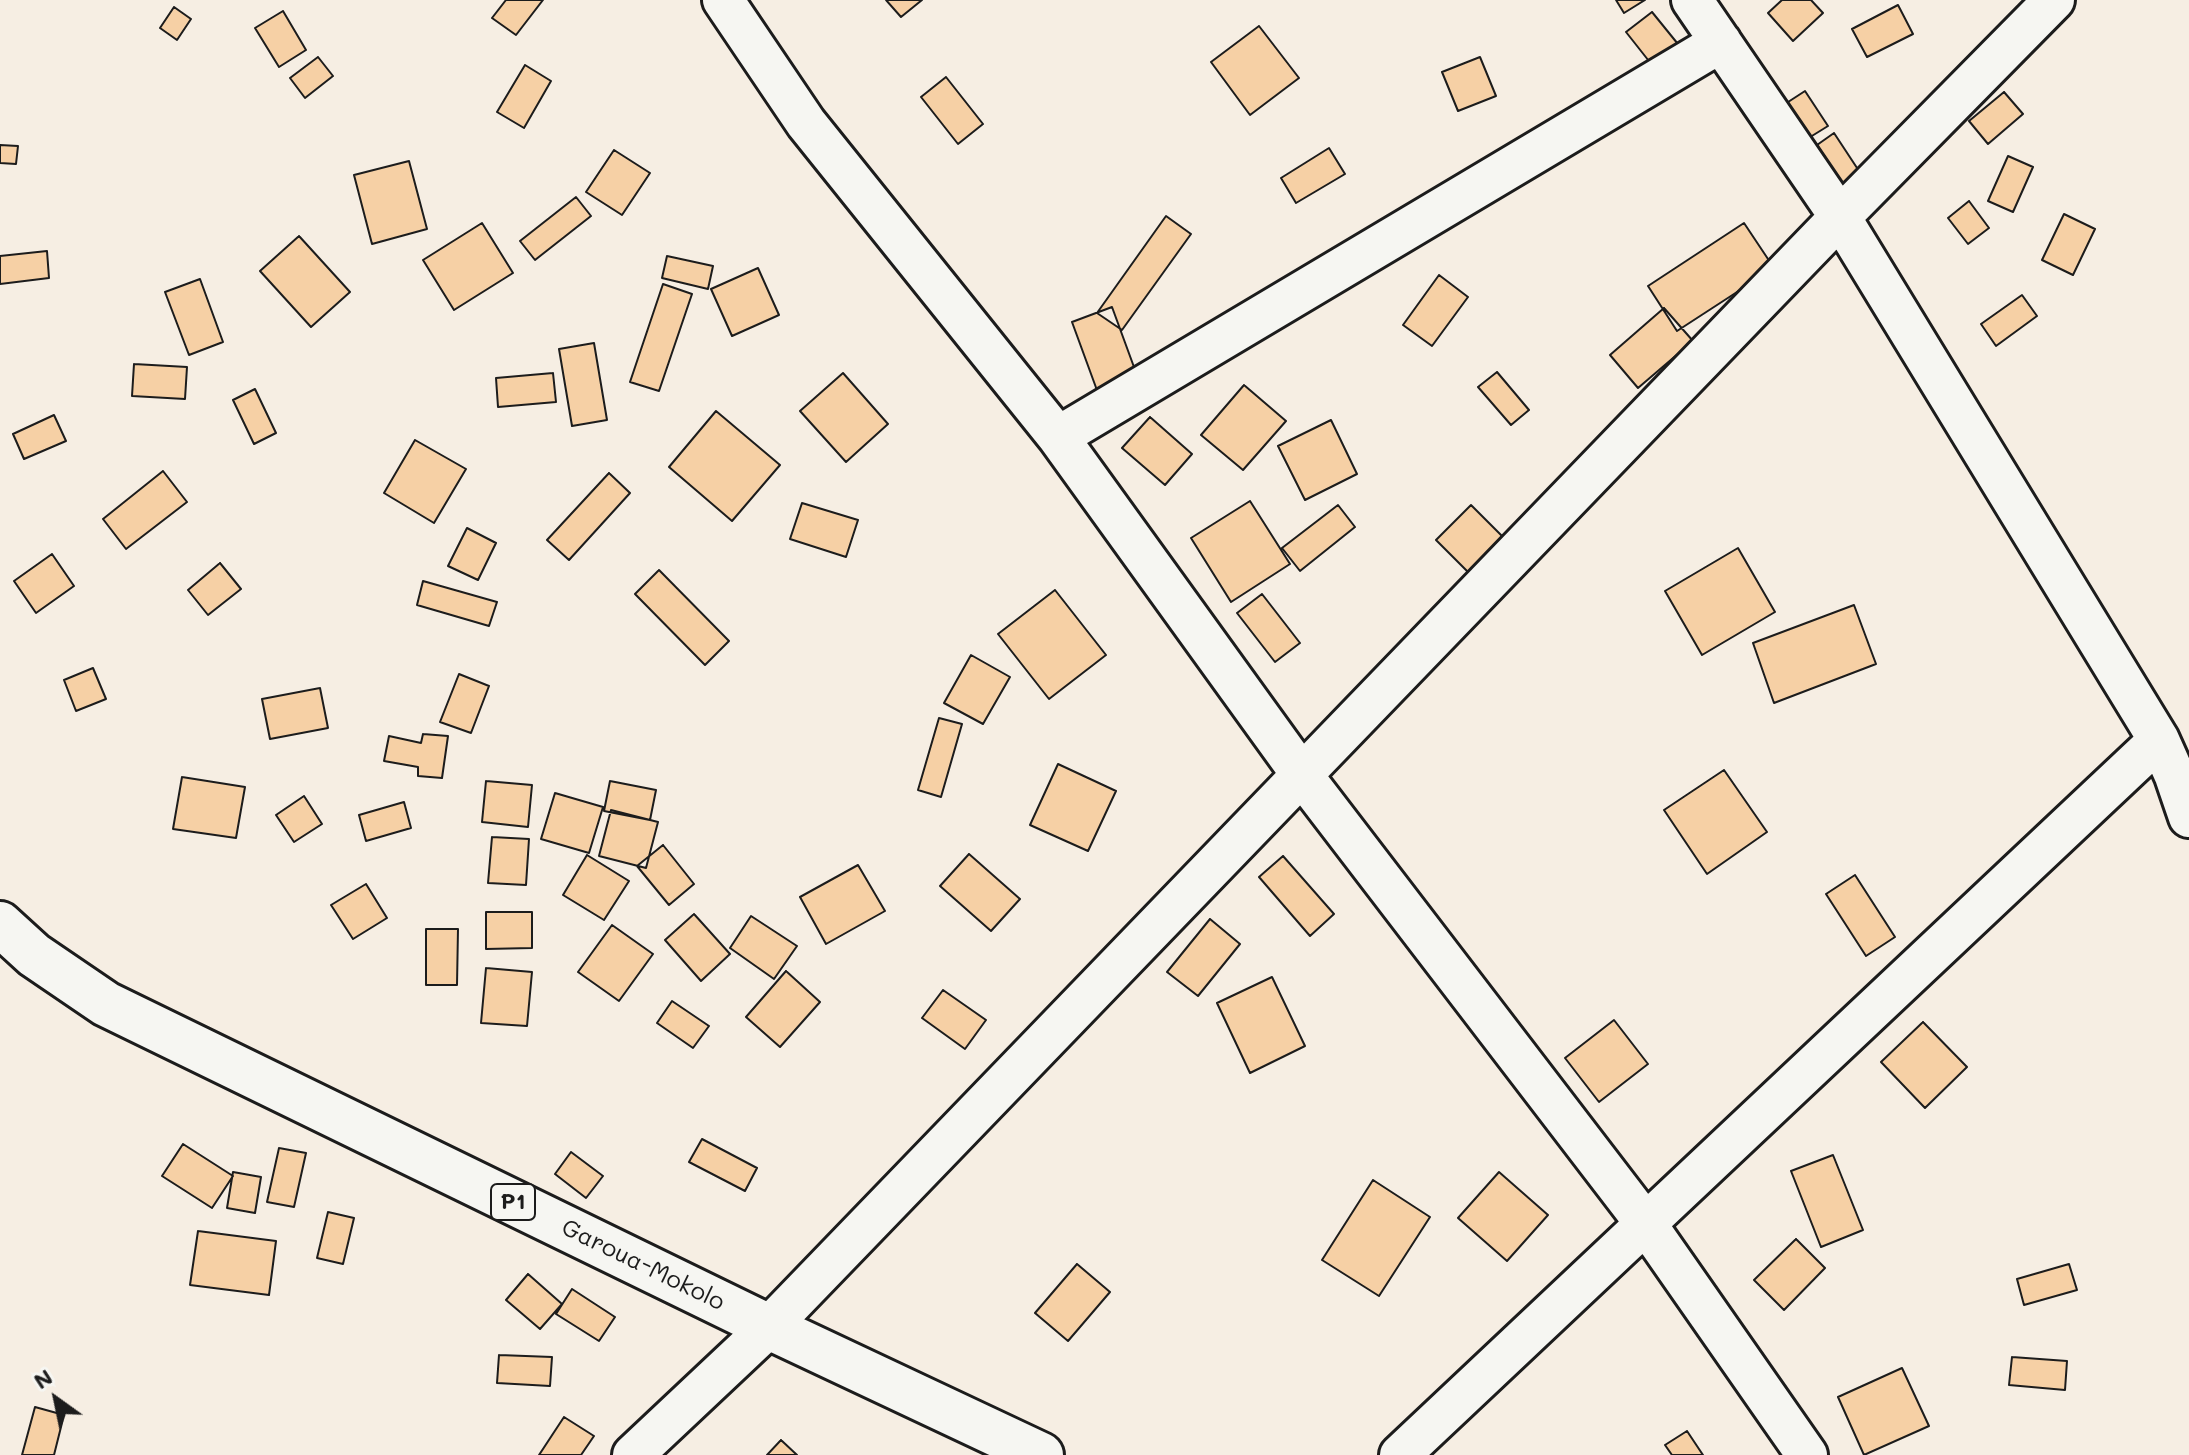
<!DOCTYPE html>
<html>
<head>
<meta charset="utf-8">
<style>
  body { margin:0 }
  #map { position:relative; width:2189px; height:1455px; overflow:hidden; background:#f6eee3; font-family:Mali,sans-serif }
  canvas { display:block }
  .north { position:absolute; left:16px; top:1359px; width:80px; height:80px; -webkit-text-stroke:6px #f6f6f2; paint-order:stroke; rotate:327deg; font-size:22px; font-weight:700; line-height:32px; text-align:center; color:#1c1c1c }
  .north::after { content:''; display:block; margin:auto; width:28px; height:36px; background:#1c1c1c; clip-path:polygon(50% 0,100% 100%,50% 72%,0 100%) }
</style>
</head>
<body>
<div id="map">
<canvas width="2189" height="1455"></canvas>
<div class="north">N</div>
</div>
<script>
const context = document.querySelector('canvas').getContext('2d');
context.lineJoin = 'round';
function fill(path, color) { context.fillStyle = color; context.fill(path, 'evenodd'); }
const toPath = rows => new Path2D(rows.map(r => 'M' + r).join(''));
function trace(path, color, width, dash) { context.strokeStyle = color; context.lineWidth = width; context.lineCap = dash ? 'butt' : 'round'; context.setLineDash(dash || []); context.stroke(path); }
function write(font, color, halo, rows, align = 'center') {
  context.font = font + ' Mali,sans-serif'; context.lineWidth = 6; context.setLineDash([]); context.textBaseline = 'middle'; context.strokeStyle = halo; context.fillStyle = color; for (const [text, x, y, turn = 0] of rows) {
    context.save(); context.translate(x, y); context.rotate((+turn || 0) * Math.PI / 180); context.textAlign = isNaN(turn) ? turn : align; if (halo) context.strokeText(text, 0, 0); context.fillText(text, 0, 0); context.restore();
  }
}
const building = toPath([
  [506,0,543,0,516,35,492,18,506,0],
  [886,0,922,0,901,17,886,0],
  [1616,0,1645,0,1624,13,1616,0],
  [1782,0,1811,0,1823,13,1793,41,1768,13,1782,0],
  [1898,5,1913,34,1867,57,1852,29,1898,5],
  [174,7,191,19,177,40,160,28,174,7],
  [283,11,306,50,279,67,255,28,283,11],
  [1652,12,1682,49,1656,70,1626,32,1652,12],
  [1259,26,1299,78,1250,115,1211,62,1259,26],
  [318,57,333,76,305,98,290,78,318,57],
  [1480,57,1496,96,1458,111,1442,72,1480,57],
  [525,65,551,81,524,128,497,112,525,65],
  [946,77,983,124,958,144,921,97,946,77],
  [1805,91,1828,126,1807,139,1785,104,1805,91],
  [2004,92,2023,114,1988,144,1969,121,2004,92],
  [1834,133,1861,174,1844,186,1817,145,1834,133],
  [0,145,18,146,16,164,0,163,0,145],
  [1329,148,1345,174,1296,203,1281,178,1329,148],
  [614,150,650,173,622,215,586,192,614,150],
  [2008,156,2033,167,2013,212,1988,201,2008,156],
  [409,161,427,229,372,244,354,175,409,161],
  [576,197,591,216,535,260,520,241,576,197],
  [1969,201,1989,228,1968,244,1948,218,1969,201],
  [2064,214,2095,229,2073,275,2042,260,2064,214],
  [1166,216,1191,234,1122,330,1097,313,1166,216],
  [482,223,513,273,454,310,423,260,482,223],
  [1744,223,1774,268,1677,331,1648,286,1744,223],
  [299,236,350,292,311,327,260,271,299,236],
  [47,251,49,278,0,284,0,256,47,251],
  [667,256,713,266,708,289,662,278,667,256],
  [758,268,779,315,732,336,711,289,758,268],
  [1439,275,1468,297,1432,346,1403,325,1439,275],
  [200,279,223,342,189,355,165,292,200,279],
  [663,284,692,294,659,391,630,382,663,284],
  [2022,295,2037,316,1996,346,1981,324,2022,295],
  [1112,307,1138,378,1098,393,1072,322,1112,307],
  [1664,308,1693,341,1638,388,1610,355,1664,308],
  [594,343,607,420,572,426,559,349,594,343],
  [134,364,187,367,185,399,132,396,134,364],
  [1497,372,1529,410,1511,425,1478,387,1497,372],
  [553,373,556,402,498,407,496,378,553,373],
  [843,373,888,424,846,462,800,411,843,373],
  [1244,385,1286,421,1243,470,1201,435,1244,385],
  [255,389,276,433,254,444,233,400,255,389],
  [716,411,780,465,732,521,669,467,716,411],
  [54,415,66,441,24,459,13,434,54,415],
  [1150,417,1192,454,1165,485,1122,448,1150,417],
  [1331,420,1357,474,1305,500,1278,446,1331,420],
  [415,440,466,469,434,523,384,493,415,440],
  [163,471,187,502,126,549,103,519,163,471],
  [609,473,630,493,569,560,547,540,609,473],
  [1250,501,1290,564,1231,602,1191,538,1250,501],
  [802,503,858,520,846,557,790,539,802,503],
  [1338,505,1355,527,1300,571,1282,548,1338,505],
  [1471,505,1503,537,1468,572,1436,540,1471,505],
  [467,528,496,543,478,580,448,566,467,528],
  [1738,548,1775,612,1702,655,1665,591,1738,548],
  [52,554,74,586,36,613,14,581,52,554],
  [220,563,241,589,208,615,188,590,220,563],
  [659,570,729,641,705,665,635,594,659,570],
  [423,581,497,602,489,626,417,605,423,581],
  [1055,590,1106,655,1049,699,998,634,1055,590],
  [1262,594,1300,643,1275,662,1237,613,1262,594],
  [1854,605,1876,664,1774,703,1753,643,1854,605],
  [971,655,1010,677,983,724,944,703,971,655],
  [93,668,106,699,76,711,64,680,93,668],
  [459,674,489,686,471,733,440,722,459,674],
  [320,688,328,728,270,739,262,699,320,688],
  [939,718,962,724,941,797,918,790,939,718],
  [423,734,448,736,442,778,418,776,418,767,384,761,389,736,421,743,423,734],
  [1058,764,1116,791,1088,851,1030,825,1058,764],
  [1724,770,1767,832,1707,874,1664,810,1724,770],
  [182,777,245,787,236,838,173,829,182,777],
  [486,781,532,785,528,827,482,822,486,781],
  [610,781,656,790,650,820,604,811,610,781],
  [555,793,603,807,589,853,541,839,555,793],
  [304,796,322,824,294,842,276,815,304,796],
  [404,802,411,828,366,841,359,815,404,802],
  [611,810,658,822,646,868,599,856,611,810],
  [492,837,529,839,526,885,488,883,492,837],
  [663,845,694,884,669,905,637,866,663,845],
  [969,854,1020,899,991,931,940,886,969,854],
  [587,855,629,881,604,920,563,895,587,855],
  [1283,856,1334,914,1310,936,1259,877,1283,856],
  [858,865,885,911,826,944,800,897,858,865],
  [1855,875,1895,937,1866,956,1826,894,1855,875],
  [366,884,387,918,353,939,331,905,366,884],
  [486,912,532,912,532,948,486,949,486,912],
  [694,914,730,954,701,981,665,940,694,914],
  [751,916,797,946,774,979,730,948,751,916],
  [1210,919,1240,944,1198,996,1167,972,1210,919],
  [612,925,653,954,619,1001,578,972,612,925],
  [426,929,458,929,457,985,426,985,426,929],
  [486,968,532,972,527,1026,481,1023,486,968],
  [786,971,820,1002,780,1047,746,1017,786,971],
  [1272,977,1305,1046,1250,1073,1217,1003,1272,977],
  [943,990,986,1020,965,1049,922,1018,943,990],
  [672,1001,709,1026,693,1048,657,1023,672,1001],
  [1614,1020,1648,1064,1599,1102,1565,1058,1614,1020],
  [1923,1022,1967,1067,1925,1108,1881,1062,1923,1022],
  [702,1139,757,1168,745,1191,689,1162,702,1139],
  [183,1144,233,1176,212,1208,162,1176,183,1144],
  [279,1148,306,1153,294,1207,267,1202,279,1148],
  [571,1152,603,1176,586,1198,555,1174,571,1152],
  [1833,1155,1863,1230,1821,1247,1791,1171,1833,1155],
  [233,1172,261,1177,255,1213,227,1208,233,1172],
  [1499,1172,1548,1215,1507,1261,1458,1218,1499,1172],
  [1373,1180,1430,1217,1379,1296,1322,1260,1373,1180],
  [328,1212,354,1218,343,1264,317,1258,328,1212],
  [198,1231,276,1241,269,1295,190,1285,198,1231],
  [1796,1239,1825,1268,1784,1310,1754,1280,1796,1239],
  [1077,1264,1110,1292,1068,1341,1035,1313,1077,1264],
  [2069,1264,2077,1290,2024,1305,2017,1279,2069,1264],
  [528,1274,562,1304,540,1329,506,1300,528,1274],
  [572,1289,615,1317,599,1341,556,1314,572,1289],
  [499,1355,552,1357,550,1386,497,1383,499,1355],
  [2012,1357,2067,1361,2065,1390,2009,1385,2012,1357],
  [1902,1368,1929,1426,1864,1455,1838,1397,1902,1368],
  [35,1407,64,1415,54,1455,22,1455,35,1407],
  [564,1417,594,1436,581,1455,539,1455,564,1417],
  [1687,1431,1703,1455,1672,1455,1665,1445,1687,1431],
  [781,1440,797,1455,767,1455,781,1440]
]);
fill(building, '#f6d0a5');
trace(building, '#1c1c1c', 2);
const minor = toPath([
  [723,0,806,123,1058,437,1302,775,1646,1224,1807,1455],
  [1692,0,1840,217,2159,740,2175,776,2189,817],
  [1058,437,1721,42],
  [633,1455,769,1327,1840,217,2054,0],
  [1400,1455,2159,740]
]);
const major = toPath([
  [0,924,34,955,106,1004,769,1327,1041,1455]
]);
trace(minor, '#1c1c1c', 46);
trace(major, '#1c1c1c', 50);
trace(minor, '#f6f6f2', 40);
trace(major, '#f6f6f2', 44);
for (const [x, y, w] of [
  [513,1202,44]
]) { const box = new Path2D(); box.roundRect(x - w / 2, y - 18, w, 36, 6); context.fillStyle = '#f6f6f2'; context.fill(box); trace(box, '#1c1c1c', 2); }
write('bold 22px', '#1c1c1c', null, [
  ["P1",513,1202]
]);
write('24px', '#1c1c1c', '#f6f6f2', [
  ["Garoua-Mokolo",643,1265,26]
]);
</script>
</body>
</html>
